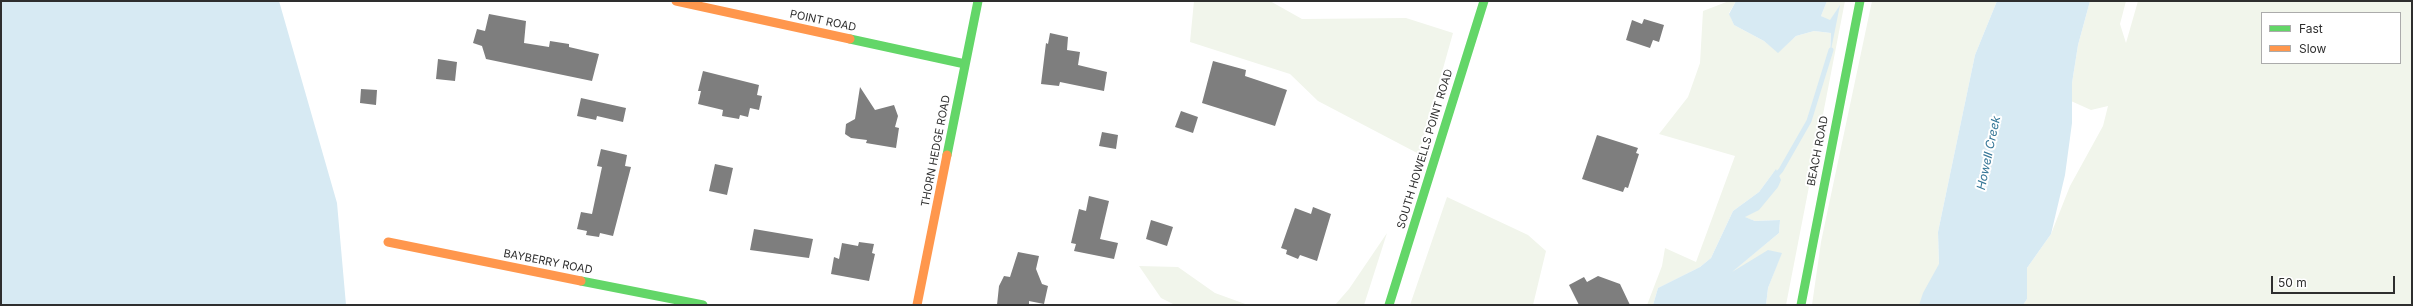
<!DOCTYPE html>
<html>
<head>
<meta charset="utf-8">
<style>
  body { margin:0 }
  #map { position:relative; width:2413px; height:306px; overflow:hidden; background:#fff; font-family:Inter,sans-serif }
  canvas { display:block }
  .frame { position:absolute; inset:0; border:2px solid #2e2e2e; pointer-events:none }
  .legend { position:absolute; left:2261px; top:12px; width:140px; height:52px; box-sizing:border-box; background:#fff; border:1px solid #ababab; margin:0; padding:5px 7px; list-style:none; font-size:12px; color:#2e2e2e }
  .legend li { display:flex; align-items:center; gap:8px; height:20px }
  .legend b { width:20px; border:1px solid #ababab }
  .scale { position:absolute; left:2271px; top:276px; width:124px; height:18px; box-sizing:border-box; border:2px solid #2e2e2e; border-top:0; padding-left:5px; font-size:12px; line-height:14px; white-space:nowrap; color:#2e2e2e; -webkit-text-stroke:3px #fff; paint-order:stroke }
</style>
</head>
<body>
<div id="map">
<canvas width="2413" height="306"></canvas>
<div class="frame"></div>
<ul class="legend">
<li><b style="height:5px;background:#63d668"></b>Fast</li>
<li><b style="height:5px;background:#ff974d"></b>Slow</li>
</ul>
<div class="scale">50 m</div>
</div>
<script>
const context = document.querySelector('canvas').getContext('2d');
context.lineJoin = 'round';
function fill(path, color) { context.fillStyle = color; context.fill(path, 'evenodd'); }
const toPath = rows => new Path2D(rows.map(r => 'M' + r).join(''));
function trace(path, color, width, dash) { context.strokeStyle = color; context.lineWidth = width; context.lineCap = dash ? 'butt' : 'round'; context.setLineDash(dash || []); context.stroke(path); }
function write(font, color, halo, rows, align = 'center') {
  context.font = font + ' Inter,sans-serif'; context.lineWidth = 4; context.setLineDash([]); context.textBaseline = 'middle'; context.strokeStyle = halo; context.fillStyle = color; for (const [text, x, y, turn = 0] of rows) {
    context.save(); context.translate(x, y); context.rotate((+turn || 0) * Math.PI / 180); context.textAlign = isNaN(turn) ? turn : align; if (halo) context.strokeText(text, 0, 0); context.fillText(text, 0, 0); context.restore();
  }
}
fill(toPath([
  [1194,1,1270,1,1302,19,1406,18,1453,33,1419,154,1318,101,1290,74,1190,42],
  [1729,1,1736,1,1729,13,1734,25,1764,41,1778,52,1796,36,1814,31,1831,33,1830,52,1839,7,1830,21,1821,16,1827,1,1845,1,1786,305,1766,305,1768,288,1781,254,1729,274,1779,233,1780,220,1755,221,1744,217,1776,169,1759,192,1733,211,1711,258,1700,267,1658,288,1653,305,1647,305,1662,266,1665,248,1696,262,1735,156,1659,134,1688,97,1700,63,1703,11],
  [1872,1,1997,1,1975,55,1938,232,1939,265,1926,305,1812,305,1821,242],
  [2090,1,2126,1,2120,24,2126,43,2138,1,2412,1,2412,305,2023,305,2027,299,2027,268,2051,234,2070,186,2103,126,2108,106,2091,110,2071,101,2072,83,2078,45],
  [2262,13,2400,13,2400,63,2262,63],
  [1447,197,1528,235,1546,251,1533,305,1410,305],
  [1387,233,1364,305,1335,305,1349,289],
  [1139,266,1178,267,1215,293,1248,305,1175,305,1161,298]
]), '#f1f5eb');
fill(toPath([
  [1,1,279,1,337,203,346,305,1,305],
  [1736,1,1827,1,1821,16,1830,20,1840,5,1830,55,1831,33,1814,31,1796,36,1778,53,1764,41,1734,25,1729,14],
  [1997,1,2090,1,2078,45,2072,83,2072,123,2065,175,2051,234,2027,268,2027,299,2023,305,1919,305,1923,293,1939,264,1938,232,1975,55],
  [1776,169,1781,180,1778,187,1759,210,1745,217,1755,221,1780,220,1779,233,1732,272,1768,250,1782,253,1768,288,1766,305,1653,305,1658,288,1700,267,1711,258,1733,211,1759,192]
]), '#d7eaf3');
trace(toPath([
  [1774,178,1781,170,1809,121,1831,50]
]), '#d7eaf3', 5);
fill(toPath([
  [489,14,526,21,524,43,549,47,550,41,569,44,569,47,599,54,592,81,486,59,482,46,473,43,477,29,485,31],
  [1644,19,1664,25,1659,42,1653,40,1650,48,1626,40,1632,20,1642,24],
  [1050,33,1068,37,1067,50,1080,52,1078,65,1107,72,1104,91,1060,82,1059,86,1041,84,1046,43,1048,44],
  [438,59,457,62,455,81,436,79],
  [1213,61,1246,70,1245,76,1287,90,1275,126,1202,103],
  [703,71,759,85,757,95,762,96,759,110,750,108,748,117,740,115,739,119,722,116,723,110,698,104,701,91,698,91],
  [860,87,875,110,894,105,898,116,895,127,899,128,896,148,866,143,867,140,851,138,845,134,846,124,855,119],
  [361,89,377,90,376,105,360,103],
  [581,98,626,108,623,122,597,116,596,120,577,116],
  [1181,111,1198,117,1193,133,1175,127],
  [1102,132,1118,135,1116,149,1099,146],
  [1597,135,1638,148,1636,153,1639,154,1628,188,1625,187,1623,192,1582,179],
  [601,149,627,155,625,166,631,167,613,236,600,233,599,237,586,235,587,231,577,229,581,212,592,214,602,167,597,166],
  [715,164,733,168,727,195,709,191],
  [1089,196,1109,201,1100,239,1118,243,1114,259,1074,251,1076,244,1071,243,1079,209,1086,211],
  [1313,207,1331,214,1317,261,1300,255,1298,259,1286,254,1287,250,1281,248,1295,208,1311,214],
  [1151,220,1173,227,1167,246,1146,239],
  [754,229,813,239,809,258,750,250],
  [859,242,874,244,872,253,875,254,869,281,831,274,834,257,839,259,842,243,858,246],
  [1018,252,1039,256,1036,269,1042,284,1048,286,1044,304,1029,301,1029,305,997,305,999,286,1004,276,1010,277],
  [1598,276,1620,284,1630,305,1579,305,1569,285,1584,277,1587,282]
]), '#7e7e7e');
trace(toPath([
  [850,39,965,64],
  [947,155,978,1],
  [581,281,703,305],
  [1389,305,1484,1],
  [1801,305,1860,1]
]), '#63d668', 9);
trace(toPath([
  [676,1,850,39],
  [388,242,581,281],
  [917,305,947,155]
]), '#ff974d', 9);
write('11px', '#2e2e2e', '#fff', [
  ["POINT ROAD",823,21,12],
  ["SOUTH HOWELLS POINT ROAD",1425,149,-73],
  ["THORN HEDGE ROAD",936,151,-79],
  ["BEACH ROAD",1818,151,-79],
  ["BAYBERRY ROAD",548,262,11]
]);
write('italic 12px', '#367797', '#fff', [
  ["Howell Creek",1989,153,-78]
]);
</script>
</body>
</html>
